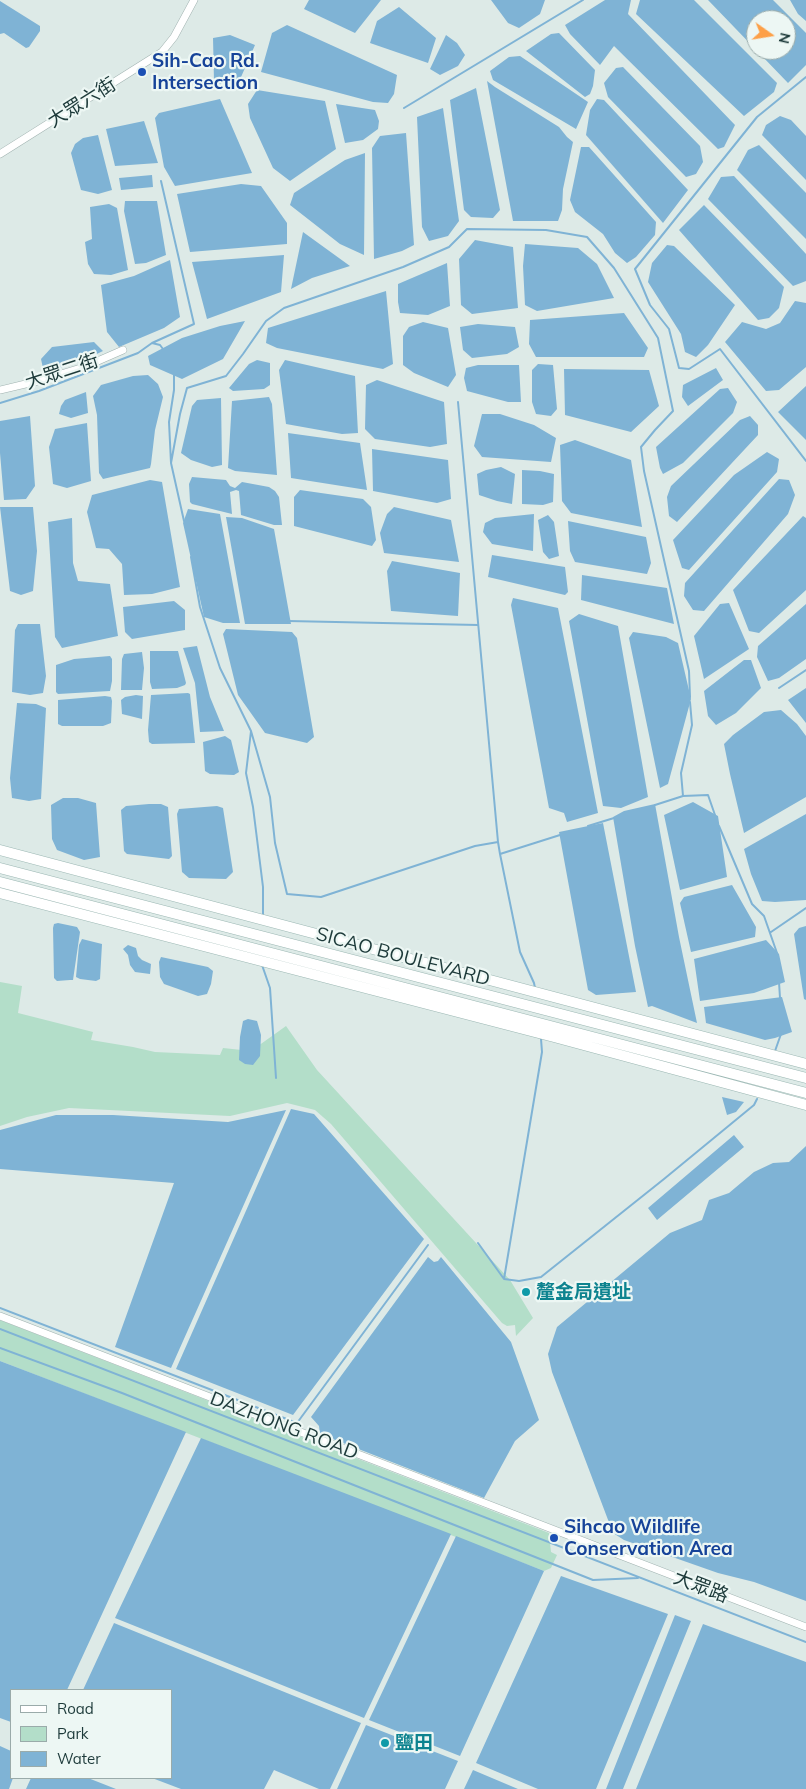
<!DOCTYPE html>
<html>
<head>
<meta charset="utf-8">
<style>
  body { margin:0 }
  #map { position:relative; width:806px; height:1789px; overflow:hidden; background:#ddeae7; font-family:Mulish,sans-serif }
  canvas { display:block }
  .legend { position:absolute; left:10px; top:1689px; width:162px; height:90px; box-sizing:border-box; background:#edf7f4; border:1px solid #9aabaa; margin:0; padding:6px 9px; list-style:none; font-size:15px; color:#1d3a3a }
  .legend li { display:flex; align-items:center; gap:10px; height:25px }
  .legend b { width:25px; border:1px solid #9aabaa }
  .north { position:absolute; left:746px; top:10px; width:50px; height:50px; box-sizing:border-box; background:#edf7f4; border:1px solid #9aabaa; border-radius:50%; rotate:103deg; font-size:14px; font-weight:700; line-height:20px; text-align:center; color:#1d3a3a }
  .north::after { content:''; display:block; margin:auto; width:18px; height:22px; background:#fda048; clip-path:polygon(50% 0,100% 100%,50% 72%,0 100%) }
</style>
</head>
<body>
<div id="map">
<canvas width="806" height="1789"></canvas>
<ul class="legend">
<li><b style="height:6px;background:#fff"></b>Road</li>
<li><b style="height:14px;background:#b3dec9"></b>Park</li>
<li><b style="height:14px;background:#7fb3d5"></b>Water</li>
</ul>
<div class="north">N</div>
</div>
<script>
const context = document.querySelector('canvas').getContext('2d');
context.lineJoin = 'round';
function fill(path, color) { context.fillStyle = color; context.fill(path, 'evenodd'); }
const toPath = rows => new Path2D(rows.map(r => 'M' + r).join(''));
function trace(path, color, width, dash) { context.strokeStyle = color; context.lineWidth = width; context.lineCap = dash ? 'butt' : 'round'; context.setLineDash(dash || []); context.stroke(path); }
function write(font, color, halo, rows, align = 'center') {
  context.font = font + ' Mulish,"Noto Sans TC",sans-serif'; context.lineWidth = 4.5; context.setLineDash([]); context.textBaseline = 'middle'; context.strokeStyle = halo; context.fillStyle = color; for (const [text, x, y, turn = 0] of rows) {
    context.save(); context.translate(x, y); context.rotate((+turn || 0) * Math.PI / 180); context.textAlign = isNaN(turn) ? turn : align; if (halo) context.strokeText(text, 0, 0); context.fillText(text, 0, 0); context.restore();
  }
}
fill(toPath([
  [0,982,22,986,18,1013,93,1032,91,1040,133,1047,155,1052,220,1055,223,1048,251,1051,286,1026,317,1070,510,1280,533,1318,516,1336,515,1325,507,1326,502,1323,331,1124,315,1110,287,1103,230,1116,69,1108,27,1117,0,1126],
  [0,1320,549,1533,551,1552,557,1555,551,1568,544,1571,0,1361]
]), '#b3dec9');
fill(toPath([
  [309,0,381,0,355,33,304,9],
  [491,0,545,0,540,14,519,28,508,23],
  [605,0,631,0,628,14,735,125,724,147,718,149,614,46,600,65,570,34,565,25],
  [640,0,694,0,777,83,774,92,744,116,636,14],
  [708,0,773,0,806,33,806,65,788,83],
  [756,20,786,20,786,50,756,50],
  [790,0,806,0,806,21,798,14],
  [0,1,40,26,40,31,29,47,26,48,4,33,0,34],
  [399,7,436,38,428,63,370,43,377,21],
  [287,25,397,75,394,94,388,103,373,102,261,72,272,33],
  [559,33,595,70,593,86,590,94,585,97,526,51,551,34],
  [230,35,255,45,238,84,225,86,214,81,213,38],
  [446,35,457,43,465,55,458,66,440,75,430,69],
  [520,56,588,102,576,129,493,80,490,71,509,57],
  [623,67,700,146,703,162,696,174,686,177,608,97,604,83,616,68],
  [487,81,495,87,559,127,567,137,573,142,563,189,562,210,558,221,513,221],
  [476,88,500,210,493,218,471,217,464,210,450,100],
  [257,90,325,101,336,149,290,181,273,168,250,118,248,104],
  [220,99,252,173,175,186,164,167,155,118,159,113],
  [597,99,604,100,688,190,663,223,586,135,590,110],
  [336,104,375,110,379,121,378,129,363,140,345,143],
  [443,108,459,221,448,236,429,241,422,227,417,117],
  [780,116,791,120,806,136,806,180,762,135,766,125],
  [144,121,158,163,115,166,106,129],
  [406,133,414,245,402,251,374,259,372,148,380,136],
  [98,135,112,190,98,194,81,190,71,153,75,144,83,138],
  [759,145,806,193,806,239,737,170,748,150],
  [581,147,589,147,656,222,655,235,636,257,627,263,615,253,603,234,575,212,570,200],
  [365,153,364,255,340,244,290,205,294,193,345,160],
  [152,175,153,187,121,190,119,178],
  [734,176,806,254,806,281,793,286,708,199,721,177],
  [241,184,261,186,287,223,287,244,190,252,177,194],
  [125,201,157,201,166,255,146,263,135,264,124,211],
  [109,204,117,208,128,270,111,275,94,274,88,264,85,242,92,239,90,207],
  [704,205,784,287,779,308,769,318,758,320,679,230],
  [303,232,350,266,312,278,291,289],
  [475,240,513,247,518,308,472,314,461,305,459,259],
  [525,244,578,248,597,264,614,298,537,311,525,305,523,266],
  [667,245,674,246,735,305,708,345,696,357,685,352,681,334,648,282,652,263],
  [284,255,281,292,207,319,192,262],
  [170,260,180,317,164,328,119,347,107,332,101,285,134,276],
  [447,263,450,306,428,315,400,313,398,302,398,284],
  [386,291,393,364,383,369,277,348,266,343,268,328],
  [795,301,806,303,806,367,779,390,766,391,725,342,742,322,766,329,780,323],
  [624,313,648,348,644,357,536,357,529,344,530,320],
  [245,321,223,359,182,379,150,365,148,356,182,338,220,326],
  [423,322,448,328,456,375,448,387,414,373,403,365,403,336,409,327],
  [478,324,515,327,519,347,507,354,472,358,463,350,460,327],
  [94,342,103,351,82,361,44,373,41,359,52,347],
  [257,360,270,363,270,385,264,389,233,391,229,388,249,364],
  [285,360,355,376,358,433,342,434,286,424,279,370],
  [538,364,553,365,557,409,551,416,536,414,532,402,532,370],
  [478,365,519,365,521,402,508,402,467,391,464,378,466,368],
  [716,368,723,380,688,406,682,397,683,385],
  [564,369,649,370,659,406,631,432,565,415],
  [148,375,158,384,163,397,155,430,151,464,150,468,103,479,99,473,97,415,93,396,101,385,133,376],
  [377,380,444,402,447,444,430,447,375,439,365,429,366,385],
  [806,386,806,440,778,412],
  [728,388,737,402,733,413,683,463,663,474,660,468,656,447,720,389],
  [86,392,88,413,71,418,59,414,61,406,65,400],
  [269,397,272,404,277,475,235,471,228,468,232,401],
  [221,398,222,465,212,467,191,460,181,453,192,406,197,400],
  [482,414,500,414,534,425,556,438,551,462,482,457,474,446],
  [30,416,35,486,26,499,4,500,0,453,0,421],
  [750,416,758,425,758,435,677,522,669,516,667,497,671,486,740,420],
  [87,423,91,481,67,488,53,484,49,447,55,429],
  [288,433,360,443,367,490,291,478],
  [575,440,631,460,642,527,571,513,562,501,560,445],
  [372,449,448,460,451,499,437,503,373,491],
  [767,452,779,459,777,472,689,570,682,568,673,540,734,475],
  [501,467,515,474,512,504,497,501,479,495,477,474,486,470],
  [522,470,540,471,554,474,553,502,543,505,522,504],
  [192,477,226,480,230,486,235,488,242,482,269,487,275,491,279,497,282,525,274,525,241,515,239,491,236,490,230,492,232,514,192,504,190,502,189,484],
  [779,479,789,480,795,495,788,514,704,611,693,610,684,596,685,583],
  [150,480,162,482,180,587,152,594,124,595,122,564,109,549,96,548,87,512,92,495],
  [300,490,363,499,371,507,376,540,372,546,294,526,294,497],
  [0,507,33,507,37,551,33,591,21,595,10,591],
  [394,507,451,520,459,562,384,553,380,533,387,514],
  [188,509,220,514,240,623,223,623,204,617,183,523],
  [534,514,533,551,492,544,483,532,485,523,495,518],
  [548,515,554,522,559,556,549,559,543,552,538,520],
  [803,516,806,518,806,590,759,633,749,631,733,590],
  [226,517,242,518,274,529,291,624,245,624],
  [72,518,73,563,78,581,110,584,118,636,62,648,55,637,48,522],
  [568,521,646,537,651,563,647,574,575,562,570,551],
  [492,555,565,567,568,592,565,595,488,577],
  [392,561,460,573,458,616,391,611,387,571],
  [582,575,667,588,674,624,581,600],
  [513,598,558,608,598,813,567,822,564,813,549,808,511,605],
  [174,601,185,610,185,630,132,639,125,632,123,607],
  [729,603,749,649,704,679,694,636,720,604],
  [806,604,806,659,779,678,768,681,757,657,758,646],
  [579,614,618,626,648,797,621,808,603,806,569,621],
  [18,624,40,624,46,676,43,693,30,695,12,692,15,630],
  [226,629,292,632,297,638,314,737,307,743,265,733,248,709,238,695,223,634],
  [633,632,666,637,678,643,691,699,668,784,660,788,629,638],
  [197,646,210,697,224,731,200,732,195,683,183,648],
  [150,651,178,651,186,683,185,685,177,688,152,689,150,682],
  [142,652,144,668,142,690,121,690,122,659,124,654],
  [110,656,112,659,112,681,110,691,58,694,56,692,56,665,74,659],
  [744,660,751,660,761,688,736,713,716,725,708,716,704,691],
  [806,688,806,723,788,700],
  [188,693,190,694,195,743,152,744,149,742,148,730,151,695],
  [136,695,143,696,142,719,122,714,121,700,125,697],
  [105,696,111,697,112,701,111,723,103,726,62,726,58,724,58,700],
  [17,703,36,704,46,708,41,799,29,801,12,798,10,778],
  [781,710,797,724,806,736,806,797,744,833,730,774,724,744,733,735,764,712],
  [225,736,231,740,239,772,234,775,210,774,205,771,203,742],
  [63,798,78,798,96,803,100,857,84,860,57,850,52,839,51,805],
  [693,802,718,816,727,877,680,890,664,815],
  [149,804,161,804,168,807,172,856,169,859,127,854,124,851,121,810,126,806],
  [655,804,679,937,697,1023,652,1006,648,1007,635,946,613,817,624,811],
  [217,806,223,808,233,872,226,879,189,878,182,872,177,814,179,809],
  [806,814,806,900,775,902,762,901,751,874,744,849],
  [603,823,636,992,596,995,588,990,559,832],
  [732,885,756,927,755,937,691,952,680,903,684,897],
  [58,923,77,927,80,932,73,980,70,980,57,981,54,978,53,928,54,924],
  [806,926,806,1000,804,999,794,934,799,928],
  [82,939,102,944,100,979,96,981,80,979,76,977,79,945],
  [766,940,779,954,785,982,754,993,700,1001,694,959],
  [128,945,136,948,138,956,142,960,151,964,150,974,135,972,130,965,128,955,123,949],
  [161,957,208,967,213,971,211,984,207,994,198,996,164,984,160,977,159,962],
  [782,997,792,1032,775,1038,765,1040,706,1023,704,1007],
  [248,1019,257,1021,261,1035,260,1056,253,1065,245,1064,239,1060,240,1037,243,1021],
  [722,1097,744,1102,736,1112,727,1115],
  [291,1109,314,1114,424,1239,293,1415,176,1369],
  [286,1110,171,1368,115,1347,174,1183,0,1169,0,1130,56,1115,113,1115,228,1122],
  [734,1135,744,1147,657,1220,648,1208],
  [806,1146,806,1601,754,1582,718,1573,624,1540,613,1533,552,1372,548,1354,557,1327,670,1233,702,1220,709,1200,729,1193,754,1172,773,1163,789,1162],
  [428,1257,434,1262,438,1261,441,1257,511,1342,539,1420,515,1441,484,1498,320,1434,319,1426,311,1417],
  [0,1361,186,1432,67,1690,11,1690,11,1722,0,1718],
  [201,1438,451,1534,364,1718,115,1618],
  [456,1536,544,1571,460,1756,369,1720],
  [561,1576,668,1614,596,1789,538,1789,476,1763],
  [675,1615,691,1621,623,1789,606,1789],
  [114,1623,361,1723,330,1789,319,1789,274,1770,264,1789,181,1789,152,1778,171,1778,171,1690,83,1690],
  [703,1624,806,1662,806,1789,636,1789],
  [366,1725,458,1761,445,1789,337,1789],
  [0,1746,11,1751,11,1778,13,1778,9,1789,0,1789],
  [473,1770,518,1789,464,1789],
  [31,1778,88,1778,116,1789,26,1789]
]), '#7fb3d5');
trace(toPath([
  [806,77,757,117,635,269,650,305,669,329,679,368,689,369,720,349,806,461],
  [404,108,583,0],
  [152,343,160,345,163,349],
  [174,375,174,390,169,422,171,463,184,521],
  [458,402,498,842],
  [0,403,39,391,138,353,152,343,194,324,161,181],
  [171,463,180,414,187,388,226,376,243,354,266,321,284,308,403,267,449,247,467,229,546,230,587,237,614,268,658,338,673,411,655,430,641,447,644,471,689,671,690,697],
  [191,557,200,607,220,668,251,731,246,773,253,807,263,887,263,915],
  [288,621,478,625],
  [779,688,806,670],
  [251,731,270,797,275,843,287,894,321,897,475,846,498,842,500,854,560,835],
  [683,796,681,773,692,725,690,702],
  [655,805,683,796,708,795,715,815],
  [588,826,614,818],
  [719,826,752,904,764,916,777,953],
  [500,854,520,952,534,983,535,988],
  [771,932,806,908],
  [262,965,270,988,276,1078],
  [779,982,780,998],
  [775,1051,781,1034],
  [478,1243,504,1279,519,1281,541,1277,664,1179,754,1105,757,1099],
  [504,1279,542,1052,541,1039],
  [0,1308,297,1423,428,1245],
  [0,1329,806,1642],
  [0,1348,122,1393,593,1580,638,1578]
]), '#7fb3d5', 2);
const street = toPath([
  [0,154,162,52,174,37,194,0],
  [0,390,38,381,84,367,123,350],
  [0,1316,806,1627]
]);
const secondary = toPath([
  [0,850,806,1064],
  [0,868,806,1078],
  [0,882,806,1093],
  [0,893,554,1037,806,1105]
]);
trace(street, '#a0b2b0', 8);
trace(secondary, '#9bb7b3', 11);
trace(street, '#fff', 7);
trace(secondary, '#fff', 10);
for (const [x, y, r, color] of [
  [142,72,5,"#1a4fb4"],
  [526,1292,5,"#0f9aa8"],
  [554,1538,5,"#1a4fb4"],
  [385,1743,5,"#0f9aa8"]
]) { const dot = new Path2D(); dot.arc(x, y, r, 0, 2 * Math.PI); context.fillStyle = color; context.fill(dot); trace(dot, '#edf7f4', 2); }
write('bold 19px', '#164399', '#edf7f4', [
  ["Sih-Cao Rd.",152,61],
  ["Intersection",152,83],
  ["Sihcao Wildlife",564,1527],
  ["Conservation Area",564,1549]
], 'left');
write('19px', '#1d3a3a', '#edf7f4', [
  ["大眾六街",82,103,-32],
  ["大眾二街",62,372,-18],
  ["SICAO BOULEVARD",403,957,15],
  ["DAZHONG ROAD",284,1426,21],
  ["大眾路",701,1587,21]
]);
write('bold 19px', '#0d838f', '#edf7f4', [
  ["釐金局遺址",536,1292],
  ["鹽田",395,1743]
], 'left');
</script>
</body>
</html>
